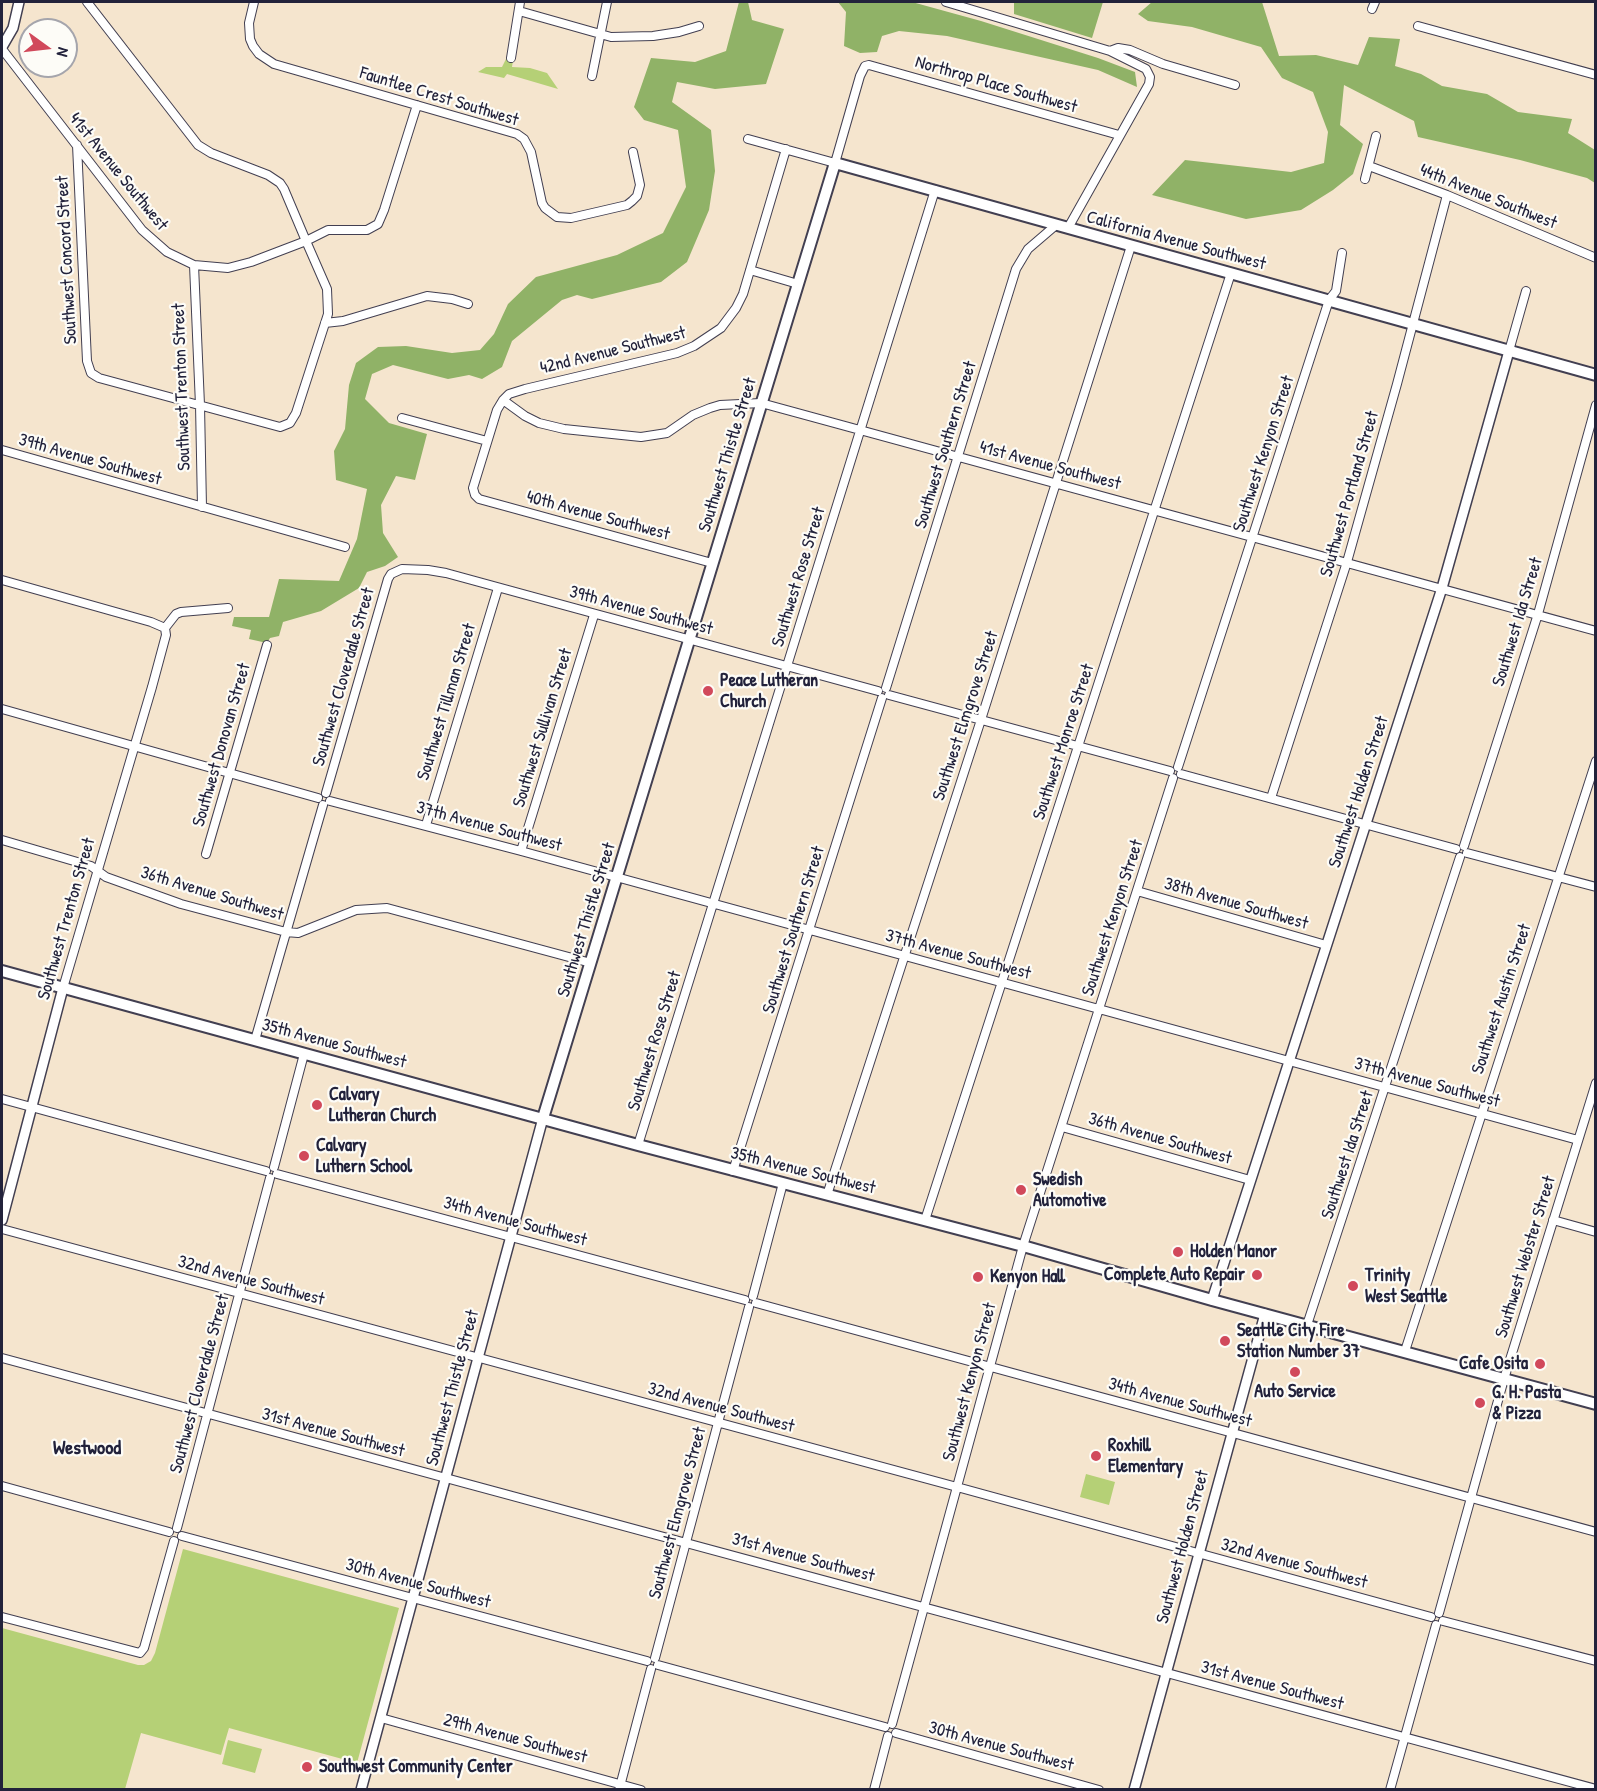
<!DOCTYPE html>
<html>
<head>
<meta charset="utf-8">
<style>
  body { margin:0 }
  #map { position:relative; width:1597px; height:1791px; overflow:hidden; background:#f5e5ce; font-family:"Patrick Hand",sans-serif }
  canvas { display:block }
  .frame { position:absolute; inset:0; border:3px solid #22223b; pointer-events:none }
  .north { position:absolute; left:18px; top:18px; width:60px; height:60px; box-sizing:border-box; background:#fdfcf7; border:2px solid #a5a5ac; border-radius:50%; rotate:105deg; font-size:16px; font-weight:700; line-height:24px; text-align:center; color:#22223b }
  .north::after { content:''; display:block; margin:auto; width:21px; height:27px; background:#d1495b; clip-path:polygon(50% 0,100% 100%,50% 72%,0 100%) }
</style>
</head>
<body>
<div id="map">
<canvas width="1597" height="1791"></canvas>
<div class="frame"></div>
<div class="north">N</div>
</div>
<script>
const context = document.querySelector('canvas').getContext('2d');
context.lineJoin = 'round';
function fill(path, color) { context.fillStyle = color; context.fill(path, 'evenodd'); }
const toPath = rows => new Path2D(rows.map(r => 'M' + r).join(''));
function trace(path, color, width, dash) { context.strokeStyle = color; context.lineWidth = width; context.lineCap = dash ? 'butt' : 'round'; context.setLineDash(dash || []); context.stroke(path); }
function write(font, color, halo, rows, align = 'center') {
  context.font = font + ' "Patrick Hand",sans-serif'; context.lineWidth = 4.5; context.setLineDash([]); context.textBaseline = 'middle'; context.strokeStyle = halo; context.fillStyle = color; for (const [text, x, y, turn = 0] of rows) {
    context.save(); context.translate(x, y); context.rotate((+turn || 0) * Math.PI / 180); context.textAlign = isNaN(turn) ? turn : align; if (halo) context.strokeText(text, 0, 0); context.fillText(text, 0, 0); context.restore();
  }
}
fill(toPath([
  [506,59,513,60,512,67,530,68,547,73,558,89,507,74,504,78,478,72,486,67,502,67],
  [1086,1474,1115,1482,1109,1505,1080,1497],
  [183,1549,399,1608,357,1763,229,1728,221,1755,141,1733,125,1789,2,1789,2,1628,138,1665,144,1665,151,1661,155,1653],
  [228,1740,262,1749,255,1773,222,1764]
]), '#b5d076');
fill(toPath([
  [739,2,748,2,752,20,784,29,766,84,715,89,677,82,672,102,711,130,715,171,709,210,687,262,661,282,592,299,577,295,562,300,512,341,502,367,482,379,469,375,448,379,393,365,372,374,365,399,389,423,427,434,415,480,396,476,381,505,383,533,398,557,385,566,367,572,359,588,321,611,283,622,279,636,270,638,267,643,249,639,251,630,232,626,234,617,269,617,279,579,339,581,357,539,367,489,336,480,334,451,345,429,349,385,356,363,378,347,406,346,452,353,480,350,494,334,508,304,536,277,617,255,663,233,686,187,678,130,644,120,634,107,651,58,695,62,726,51],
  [838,2,912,2,981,21,1098,58,1135,72,1137,87,1098,70,947,36,899,31,882,36,877,52,860,53,844,46,846,12],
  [1014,2,1103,2,1092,38,1014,14],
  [1152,2,1262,2,1279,56,1316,55,1358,65,1369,37,1400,39,1395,66,1421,74,1442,86,1487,94,1518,112,1572,119,1568,133,1595,150,1595,183,1587,178,1520,160,1418,137,1414,121,1344,85,1340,125,1363,144,1353,174,1333,190,1301,210,1246,219,1152,195,1185,160,1291,172,1324,163,1328,132,1313,92,1282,78,1261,47,1192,27,1148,21,1138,14]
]), '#90b267');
const minor = toPath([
  [254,2,249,23,250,39,253,46,259,54,274,64,517,134,524,139,531,152,542,203,545,208,557,217,571,218,627,205,632,201,637,196,640,185,633,152],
  [946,2,1110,51,1118,48,1130,50,1163,64,1235,85],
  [1372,9,1375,2],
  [519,11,611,37,653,36,679,32,699,26],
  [1418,26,1596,75],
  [2,49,142,230,167,252,194,265,228,268,251,262,306,241,284,189,280,183,268,175,211,153,198,145,87,2],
  [511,58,520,2],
  [592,76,607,2],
  [748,139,835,163,860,76,865,66,869,65,1119,135],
  [77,145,87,361,91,373,99,378,280,427,290,423,296,413,328,314,327,289,306,241,328,230,367,230,378,224,384,210,417,105],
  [1369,166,1447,195,1596,258],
  [1365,179,1376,136],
  [1068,228,1149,84,1150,77,1146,69,1110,51],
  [194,265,200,405,202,507],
  [750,270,798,284],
  [325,323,343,321,427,296,452,299,468,304],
  [1509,351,1526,291],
  [503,400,525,416,539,423,564,429,641,437,667,433,693,415,710,408,720,405,761,403,1596,631],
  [402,418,487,441],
  [2,450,345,547],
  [712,563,479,499,475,495,473,488,497,410,503,400,509,394,525,389,677,353,694,346,721,328,736,308,743,294,786,149],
  [2,580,151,622,165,628],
  [165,628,176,614,181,612,228,608],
  [886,688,1016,269,1028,249,1056,225],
  [889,695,1170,771],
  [2,709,318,798],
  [1178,767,1329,300,1336,291,1342,253],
  [1181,774,1456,849],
  [326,793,388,579,391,574,402,569,428,570,446,573,878,691],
  [1271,798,1347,562,1397,384,1447,195],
  [330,801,521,851,1578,1140],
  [426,825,498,588],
  [2,840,91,866,106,877,181,904,286,932,298,933,356,910,387,908,591,963],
  [1464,846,1538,614,1596,405],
  [521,851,594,615],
  [1467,853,1596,887],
  [206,854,267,645],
  [1137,891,1326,945],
  [63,988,152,687,166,635,165,628],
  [255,1040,323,805],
  [2,1099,266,1171],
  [1062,1127,1250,1180],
  [638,1145,935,190],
  [274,1167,304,1054],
  [733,1171,882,698],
  [277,1174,745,1300],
  [827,1195,979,726,1131,246],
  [925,1220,1231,273],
  [1553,1220,1596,1232],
  [2,1229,957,1487,1431,1617],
  [753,1296,783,1183],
  [756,1303,1596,1532],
  [1307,1325,1460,857],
  [1405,1351,1596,761],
  [2,1358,1596,1789],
  [2,1486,169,1532],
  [177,1528,270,1178],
  [182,1536,647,1661],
  [1439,1613,1504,1379,1596,1083],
  [2,1617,140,1653,144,1648,174,1541],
  [1443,1621,1596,1661],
  [655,1658,749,1307],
  [658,1665,885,1727],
  [381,1718,641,1790],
  [892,1724,1023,1246,1173,778],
  [896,1733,1099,1790],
  [619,1790,651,1669],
  [874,1790,888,1736],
  [1390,1790,1436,1625]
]);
const tertiary = toPath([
  [2,47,13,28,19,2],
  [2,1220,63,988],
  [1212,1300,1442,588,1509,351],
  [361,1790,543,1118],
  [1134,1790,1265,1314]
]);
const secondary = toPath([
  [2,971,638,1145,1023,1246,1212,1300,1596,1404],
  [543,1118,835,163,1596,375]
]);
trace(minor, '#423f51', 10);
trace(tertiary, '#423f51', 12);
trace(secondary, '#423f51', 14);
trace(minor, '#fff', 8);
trace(tertiary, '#fff', 9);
trace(secondary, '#fff', 10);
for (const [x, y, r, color] of [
  [708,691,6,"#d1495b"],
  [317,1105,6,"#d1495b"],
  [304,1156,6,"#d1495b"],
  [1021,1190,6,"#d1495b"],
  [1178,1252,6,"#d1495b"],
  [1257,1275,6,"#d1495b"],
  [978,1277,6,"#d1495b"],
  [1353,1286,6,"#d1495b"],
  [1225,1341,6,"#d1495b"],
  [1540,1364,6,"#d1495b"],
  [1295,1372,6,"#d1495b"],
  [1480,1403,6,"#d1495b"],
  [1096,1456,6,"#d1495b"],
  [307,1767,6,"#d1495b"]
]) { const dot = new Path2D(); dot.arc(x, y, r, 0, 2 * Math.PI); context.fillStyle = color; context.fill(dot); trace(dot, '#fdfcf7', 2); }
write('18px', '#22223b', '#fdfcf7', [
  ["Northrop Place Southwest",996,85,16],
  ["Fauntlee Crest Southwest",439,97,17],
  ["41st Avenue Southwest",118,172,51],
  ["44th Avenue Southwest",1488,197,22],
  ["California Avenue Southwest",1176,241,15],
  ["Southwest Concord Street",67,260,-93],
  ["42nd Avenue Southwest",613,351,-14],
  ["Southwest Trenton Street",182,387,-92],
  ["Southwest Southern Street",946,445,-73],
  ["Southwest Kenyon Street",1264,454,-72],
  ["Southwest Thistle Street",728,455,-73],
  ["39th Avenue Southwest",90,460,16],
  ["41st Avenue Southwest",1050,466,15],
  ["Southwest Portland Street",1350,494,-74],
  ["40th Avenue Southwest",598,516,15],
  ["Southwest Rose Street",799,577,-73],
  ["39th Avenue Southwest",641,611,15],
  ["Southwest Ida Street",1518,622,-73],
  ["Southwest Cloverdale Street",344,677,-74],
  ["Southwest Tillman Street",447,702,-73],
  ["Southwest Elmgrove Street",966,716,-72],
  ["Southwest Sullivan Street",543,728,-73],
  ["Southwest Monroe Street",1064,742,-72],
  ["Southwest Donovan Street",222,745,-74],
  ["Southwest Holden Street",1359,792,-72],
  ["37th Avenue Southwest",489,827,15],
  ["36th Avenue Southwest",212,894,17],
  ["38th Avenue Southwest",1236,904,16],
  ["Southwest Kenyon Street",1113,918,-72],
  ["Southwest Trenton Street",67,919,-74],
  ["Southwest Thistle Street",587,920,-73],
  ["Southwest Southern Street",794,930,-73],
  ["37th Avenue Southwest",958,955,15],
  ["Southwest Austin Street",1502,999,-72],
  ["Southwest Rose Street",655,1041,-73],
  ["35th Avenue Southwest",334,1044,15],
  ["37th Avenue Southwest",1427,1083,15],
  ["36th Avenue Southwest",1160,1139,16],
  ["Southwest Ida Street",1348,1155,-72],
  ["35th Avenue Southwest",803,1171,14],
  ["34th Avenue Southwest",515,1222,15],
  ["Southwest Webster Street",1526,1257,-73],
  ["32nd Avenue Southwest",251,1281,15],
  ["Southwest Kenyon Street",970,1382,-75],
  ["Southwest Cloverdale Street",200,1384,-75],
  ["Southwest Thistle Street",453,1388,-75],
  ["34th Avenue Southwest",1180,1403,15],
  ["32nd Avenue Southwest",721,1408,15],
  ["31st Avenue Southwest",333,1433,15],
  ["Southwest Elmgrove Street",678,1513,-75],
  ["Southwest Holden Street",1183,1547,-75],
  ["31st Avenue Southwest",803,1558,15],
  ["32nd Avenue Southwest",1294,1564,15],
  ["30th Avenue Southwest",418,1584,15],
  ["31st Avenue Southwest",1272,1686,15],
  ["29th Avenue Southwest",515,1739,15],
  ["30th Avenue Southwest",1001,1747,15]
]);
write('bold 18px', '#22223b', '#fdfcf7', [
  ["Peace Lutheran",720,681],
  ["Church",720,702],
  ["Calvary",329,1095],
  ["Lutheran Church",329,1116],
  ["Calvary",316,1146],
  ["Luthern School",316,1167],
  ["Swedish",1033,1180],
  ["Automotive",1033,1201],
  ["Holden Manor",1190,1252],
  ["Complete Auto Repair",1245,1275,"right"],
  ["Trinity",1365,1276],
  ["West Seattle",1365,1297],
  ["Kenyon Hall",990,1277],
  ["Seattle City Fire",1237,1331],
  ["Station Number 37",1237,1352],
  ["Cafe Osita",1528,1364,"right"],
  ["Auto Service",1295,1392,"center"],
  ["G. H. Pasta",1492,1393],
  ["& Pizza",1492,1414],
  ["Roxhill",1108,1446],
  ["Elementary",1108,1467],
  ["Southwest Community Center",319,1767]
], 'left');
write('bold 20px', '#22223b', '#fdfcf7', [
  ["Westwood",87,1449]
]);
</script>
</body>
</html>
